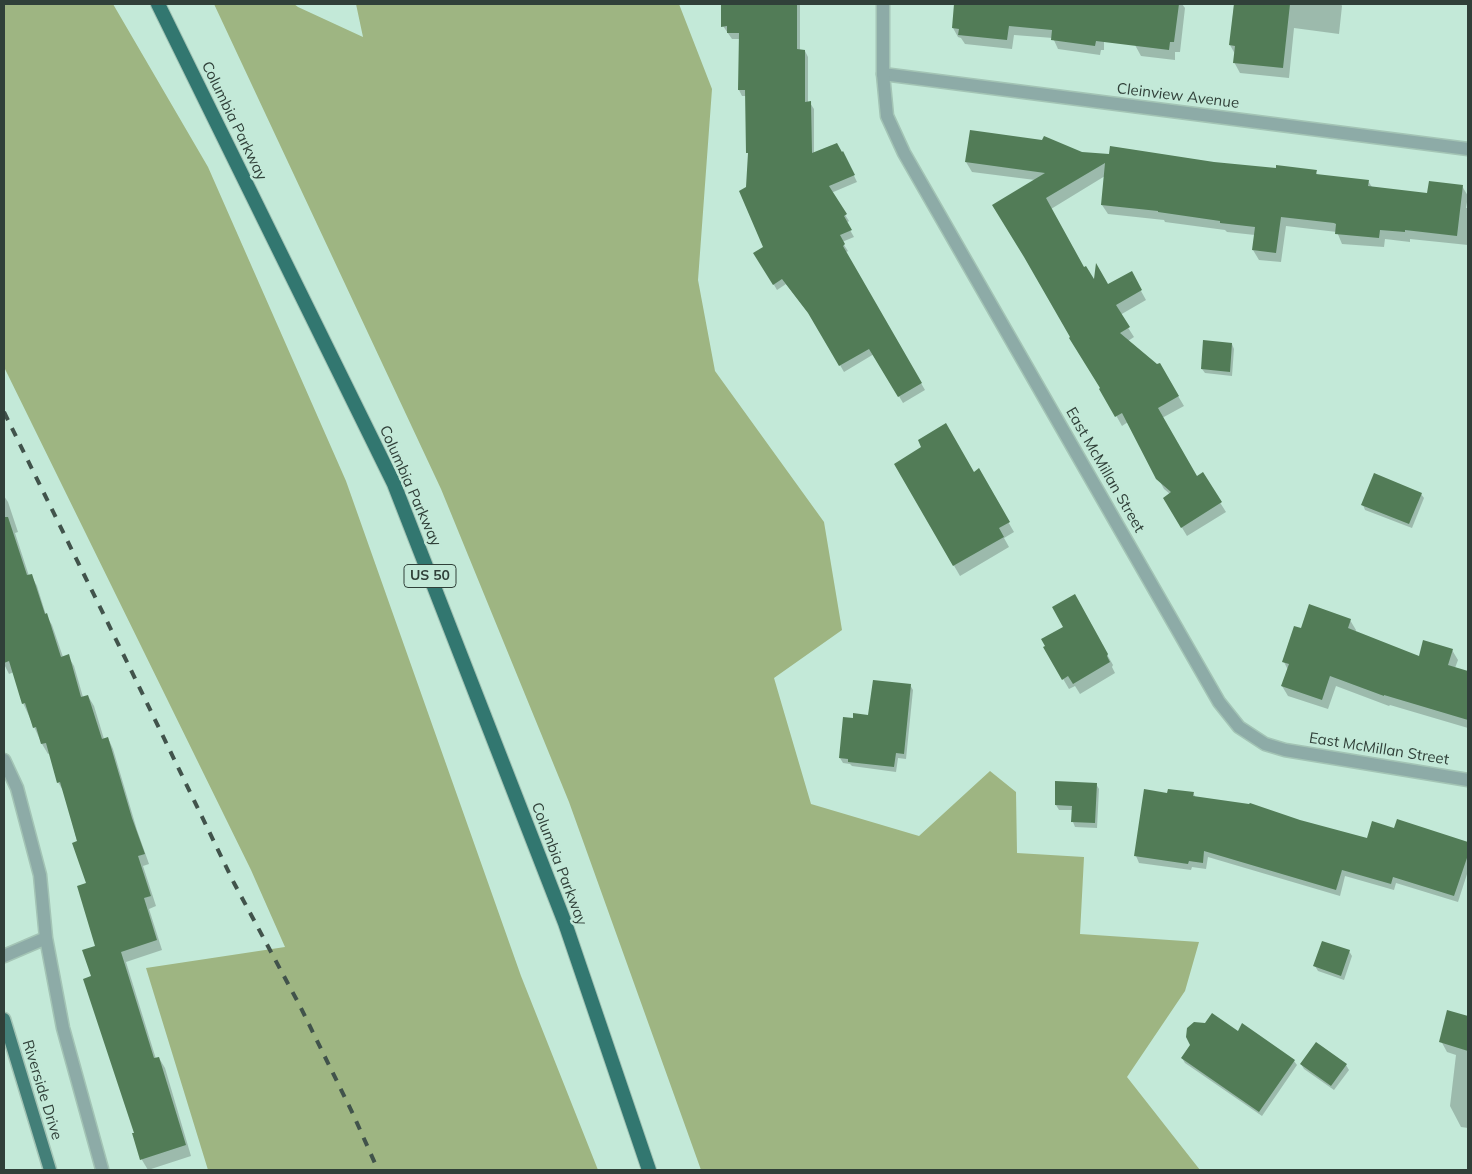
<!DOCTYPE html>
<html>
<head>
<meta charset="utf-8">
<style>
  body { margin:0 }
  #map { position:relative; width:1472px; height:1174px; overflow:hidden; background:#c3e9d8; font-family:Mulish,sans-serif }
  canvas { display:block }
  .frame { position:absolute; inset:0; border:5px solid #304039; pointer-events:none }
</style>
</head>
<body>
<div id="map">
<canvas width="1472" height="1174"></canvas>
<div class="frame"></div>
</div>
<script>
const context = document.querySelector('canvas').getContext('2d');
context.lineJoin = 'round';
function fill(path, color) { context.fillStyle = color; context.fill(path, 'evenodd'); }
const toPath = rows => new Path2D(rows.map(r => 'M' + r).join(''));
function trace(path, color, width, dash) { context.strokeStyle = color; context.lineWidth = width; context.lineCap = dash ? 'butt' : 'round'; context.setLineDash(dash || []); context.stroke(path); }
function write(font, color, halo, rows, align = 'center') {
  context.font = font + ' Mulish,sans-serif'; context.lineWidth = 5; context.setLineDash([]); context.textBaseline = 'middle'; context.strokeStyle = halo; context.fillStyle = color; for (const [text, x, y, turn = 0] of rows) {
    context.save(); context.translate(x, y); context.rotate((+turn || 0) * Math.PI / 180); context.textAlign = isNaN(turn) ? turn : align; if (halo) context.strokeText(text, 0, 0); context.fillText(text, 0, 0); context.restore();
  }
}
fill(toPath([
  [4,4,113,4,208,167,346,481,521,976,598,1170,208,1170,146,968,285,947,251,870,4,367],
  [214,4,294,4,298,7,363,37,356,4,679,4,712,89,698,280,715,371,824,522,842,630,774,678,811,804,919,836,990,771,1016,792,1017,853,1084,857,1080,934,1199,942,1185,991,1127,1077,1200,1170,701,1170,569,802,441,489]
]), '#9eb582');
fill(toPath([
  [723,4,800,4,800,51,805,51,808,57,808,103,810,103,814,109,814,154,846,159,857,182,831,193,849,221,846,223,854,237,842,242,848,251,845,253,925,390,903,403,874,354,844,372,813,319,786,284,777,290,755,253,765,247,747,187,749,154,748,152,747,96,742,96,739,90,740,39,732,39,723,26],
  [956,4,1015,4,1015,5,1104,26,1104,50,1101,50,1100,55,1058,49,1053,38,1014,35,1012,49,965,44,961,38,958,37,953,28],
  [1140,4,1182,4,1185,8,1180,52,1175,52,1175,60,1141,56,1135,45],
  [1234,4,1341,4,1342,6,1339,34,1294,28,1289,78,1240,73,1234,62,1235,54,1230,45],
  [971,131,1082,153,1316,172,1318,176,1368,181,1372,187,1428,195,1462,186,1468,196,1466,208,1468,208,1468,245,1410,239,1410,242,1385,239,1384,247,1342,244,1337,232,1286,226,1281,262,1259,260,1253,250,1255,235,1227,232,1225,230,1165,222,1164,220,1108,214,1102,205,1105,176,1051,209,1084,268,1095,283,1108,286,1131,273,1146,300,1120,315,1134,337,1128,341,1157,366,1159,364,1184,406,1162,418,1197,478,1202,474,1226,512,1187,536,1164,498,1170,494,1164,489,1128,422,1122,426,1072,337,1035,180,972,172,966,162],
  [1232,344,1234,349,1232,376,1205,373,1202,369],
  [895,464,973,474,978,470,1014,532,1004,538,1009,547,960,576],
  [1421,494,1424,498,1412,528,1365,510,1363,505],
  [4,496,8,502,18,532,15,533,29,576,31,575,37,586,46,615,52,625,63,657,68,656,74,666,83,697,88,696,94,706,104,739,108,738,113,749,137,830,149,864,143,866,156,906,149,909,162,950,126,962,156,1059,159,1058,165,1068,191,1156,148,1170,142,1160,134,1134,135,1134,93,977,97,946,88,884,65,794,58,782,50,753,48,754,42,744,23,703,14,672,9,674,4,664],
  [1074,596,1113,665,1112,667,1115,673,1080,694,1075,686,1069,689,1045,648,1065,628],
  [1350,620,1356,630,1355,633,1420,657,1452,650,1458,660,1455,668,1468,672,1468,728,1390,705,1389,706,1336,686,1328,709,1288,696,1282,686,1288,670,1284,662,1301,630],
  [910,685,913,690,906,759,898,758,896,772,852,766,850,764,843,763,840,758,854,720,870,716],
  [1096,784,1099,789,1097,828,1075,827,1073,822,1073,810,1059,810,1056,805],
  [1193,793,1196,798,1299,821,1368,840,1395,829,1465,842,1468,848,1468,871,1458,902,1396,883,1394,890,1345,876,1340,896,1208,857,1206,869,1192,867,1191,870,1139,863,1136,856,1168,795],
  [1349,951,1352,956,1344,980,1318,971,1315,966],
  [1448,1012,1468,1017,1468,1128,1461,1127,1450,1106,1456,1055,1447,1052,1441,1041],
  [1182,1058,1294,1061,1297,1065,1262,1116,1185,1063],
  [1301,1064,1346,1065,1349,1070,1334,1090,1304,1069]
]), '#0003');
fill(toPath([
  [721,4,797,4,797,49,805,50,805,102,811,101,812,153,837,143,842,152,843,151,855,175,829,186,847,214,844,216,852,230,840,235,845,244,843,246,922,383,898,397,869,349,839,366,808,313,782,279,773,285,753,253,763,247,739,191,746,187,748,153,746,153,745,90,738,90,739,33,727,33,727,26,721,27],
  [954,4,1179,4,1174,42,1170,42,1169,50,1096,41,1095,46,1051,40,1052,30,1009,26,1007,40,958,35,959,29,952,28],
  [1234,4,1290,4,1283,68,1233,63,1235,46,1229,45],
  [970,130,1042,140,1044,136,1082,152,1109,154,1110,146,1214,162,1276,168,1276,165,1317,170,1316,174,1369,180,1368,186,1427,193,1429,181,1463,185,1457,236,1405,230,1405,232,1380,230,1379,238,1335,234,1336,224,1334,223,1281,217,1276,253,1252,250,1255,227,1220,223,1220,221,1158,212,1158,211,1101,205,1105,163,1046,198,1084,267,1086,266,1094,279,1096,263,1108,284,1132,271,1142,290,1116,305,1130,327,1120,333,1157,364,1160,363,1179,396,1158,408,1197,476,1203,472,1222,502,1181,528,1163,498,1171,492,1156,479,1122,413,1115,417,1099,389,1100,388,1069,338,1070,337,1024,257,992,205,1045,173,965,162],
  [1203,340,1232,343,1230,372,1201,369],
  [946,423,974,472,979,468,1010,522,999,528,1004,537,953,566,894,464,921,447,918,440],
  [1374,473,1422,493,1409,524,1361,505],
  [4,517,8,517,27,575,32,574,45,614,47,613,61,657,69,654,81,697,88,695,102,739,108,737,132,818,145,854,138,856,151,896,144,898,157,940,121,952,154,1058,159,1057,186,1145,140,1160,132,1133,134,1133,83,979,91,976,82,950,95,946,77,886,86,883,72,843,77,841,60,782,57,783,46,743,41,744,36,727,33,728,25,703,22,704,9,661,4,663],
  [1075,594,1108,654,1107,656,1110,662,1073,684,1068,676,1062,680,1043,647,1045,646,1041,639,1063,627,1052,607],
  [1309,604,1351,619,1348,628,1419,656,1423,640,1453,649,1448,665,1468,671,1468,720,1384,695,1384,696,1330,676,1322,700,1281,686,1289,664,1282,662,1294,626,1301,628],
  [873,680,911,684,904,754,896,753,894,767,848,762,848,759,839,758,843,717,853,718,853,713,868,715],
  [1055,781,1097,783,1095,823,1071,822,1072,806,1055,805],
  [1144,789,1167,793,1168,789,1194,792,1193,796,1249,804,1250,803,1300,820,1367,838,1372,821,1394,828,1397,819,1468,842,1468,855,1454,896,1393,877,1391,884,1342,870,1336,890,1204,851,1203,863,1189,861,1188,864,1134,856],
  [1322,941,1350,950,1341,976,1313,966],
  [1447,1010,1468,1016,1468,1051,1439,1042],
  [1212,1013,1238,1031,1242,1023,1295,1060,1259,1112,1181,1058,1190,1045,1186,1037,1187,1028,1194,1022,1205,1023],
  [1316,1042,1347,1064,1331,1086,1300,1064]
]), '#527c57');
const service = toPath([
  [4,760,17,788,40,875,46,938,63,1028,102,1169],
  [4,956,46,938]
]);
const minor = toPath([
  [883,74,1468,149]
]);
const tertiary = toPath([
  [883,4,883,74,887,116,904,153,1219,702,1239,727,1265,744,1285,750,1468,780]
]);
const primary = toPath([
  [4,1019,50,1170]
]);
const trunk = toPath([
  [158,4,394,484,565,923,649,1170]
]);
trace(service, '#a3c4b5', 15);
trace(minor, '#a3c4b5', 15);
trace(tertiary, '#a3c4b5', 15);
trace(primary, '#a3c4b5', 15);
trace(trunk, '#a3c4b5', 16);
trace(service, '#8daba7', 12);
trace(minor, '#8daba7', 12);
trace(tertiary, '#8daba7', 12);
trace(primary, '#437f78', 12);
trace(trunk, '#327770', 14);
trace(toPath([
  [4,412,130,668,234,883,300,1006,353,1114,378,1170]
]), '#41534b', 4, [9, 9]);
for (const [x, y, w] of [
  [430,576,52]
]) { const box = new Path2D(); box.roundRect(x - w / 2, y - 11.5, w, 23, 4); context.fillStyle = '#c3e9d8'; context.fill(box); trace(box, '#304039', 1); }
write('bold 14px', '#304039', null, [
  ["US 50",430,576]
]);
write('15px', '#304039', '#c3e9d8', [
  ["Cleinview Avenue",1178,96,7],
  ["Columbia Parkway",234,121,64],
  ["East McMillan Street",1105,470,60],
  ["Columbia Parkway",410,486,66],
  ["East McMillan Street",1379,749,9],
  ["Columbia Parkway",559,864,69],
  ["Riverside Drive",42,1090,73]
]);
</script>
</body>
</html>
